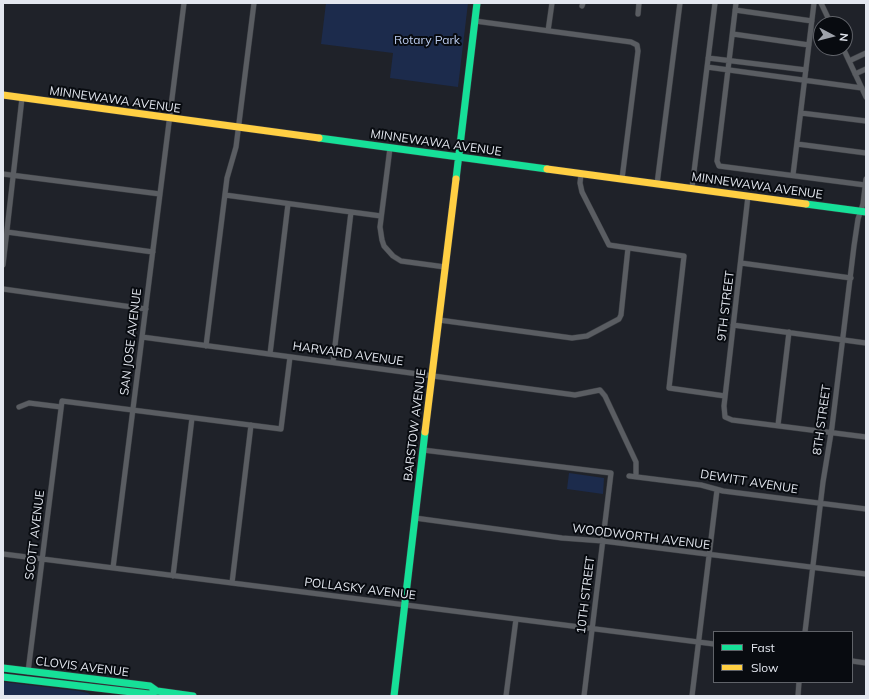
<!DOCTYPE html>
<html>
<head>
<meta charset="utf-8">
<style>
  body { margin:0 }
  #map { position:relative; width:869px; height:699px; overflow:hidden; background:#1f2229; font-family:Mulish,sans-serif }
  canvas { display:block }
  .frame { position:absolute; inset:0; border:4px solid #e3e7ef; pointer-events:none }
  .legend { position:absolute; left:713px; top:631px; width:140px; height:52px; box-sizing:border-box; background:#080b10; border:1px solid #606369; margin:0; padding:5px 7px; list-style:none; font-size:12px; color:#e3e7ef }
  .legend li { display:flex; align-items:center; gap:8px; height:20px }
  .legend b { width:20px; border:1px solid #606369 }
  .north { position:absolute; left:813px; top:16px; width:40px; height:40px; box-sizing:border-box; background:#080b10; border:1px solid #606369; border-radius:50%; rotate:97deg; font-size:11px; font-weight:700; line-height:16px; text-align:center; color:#e3e7ef }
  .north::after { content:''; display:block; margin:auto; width:14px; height:18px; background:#9ea2aa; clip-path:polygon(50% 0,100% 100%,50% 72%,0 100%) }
</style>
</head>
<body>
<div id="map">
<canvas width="869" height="699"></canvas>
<div class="frame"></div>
<ul class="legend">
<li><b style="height:5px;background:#16e098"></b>Fast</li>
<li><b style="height:5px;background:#ffcf43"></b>Slow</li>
</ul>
<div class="north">N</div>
</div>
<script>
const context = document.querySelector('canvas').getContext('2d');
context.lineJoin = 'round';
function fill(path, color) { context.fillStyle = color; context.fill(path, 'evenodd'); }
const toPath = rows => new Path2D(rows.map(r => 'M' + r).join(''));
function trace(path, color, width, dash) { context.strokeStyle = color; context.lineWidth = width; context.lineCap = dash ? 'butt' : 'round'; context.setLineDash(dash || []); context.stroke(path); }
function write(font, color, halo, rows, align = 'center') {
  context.font = font + ' Mulish,sans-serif'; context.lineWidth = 4; context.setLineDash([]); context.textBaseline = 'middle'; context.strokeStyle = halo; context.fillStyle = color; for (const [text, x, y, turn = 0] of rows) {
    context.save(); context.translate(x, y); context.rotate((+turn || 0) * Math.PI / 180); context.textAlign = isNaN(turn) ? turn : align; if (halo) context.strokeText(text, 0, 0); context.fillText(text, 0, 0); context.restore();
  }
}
fill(toPath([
  [326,3,468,3,458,87,390,78,393,53,321,44],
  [569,473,604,478,603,494,567,489],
  [3,682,79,691,88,693,92,696,3,696]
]), '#1c2b4c');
const street = toPath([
  [736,3,717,161,719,166,865,185],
  [821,3,831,24],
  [582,6,583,3],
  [735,10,812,21],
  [638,14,639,3],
  [475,21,631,42,637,45,638,51,622,179],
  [548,31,552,3],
  [733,34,809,45],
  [843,48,866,97],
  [708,58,806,70],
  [849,61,866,53],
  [707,67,862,88],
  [855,74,866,69],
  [801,113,866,121],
  [797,144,866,153],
  [390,148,380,227,382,240,384,246,393,256,401,261,445,267],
  [3,174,160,194],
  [581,174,580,183,582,192,609,245,684,256,669,388,725,396],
  [793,175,814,3],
  [657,184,680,3],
  [692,188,715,3],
  [225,195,381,216],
  [748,196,724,406,725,417,732,420,866,437],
  [7,232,153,252],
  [741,263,851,278],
  [3,265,22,98],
  [3,289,146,309],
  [439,320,572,338,587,336,619,319,621,315,628,248],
  [733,325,866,343],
  [142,337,575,395,600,390,605,396,636,462,636,477],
  [206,346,227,178,236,147,254,3],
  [270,354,288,204],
  [333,362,351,212],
  [19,407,29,403,61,407],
  [778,425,789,332],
  [423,450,611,473,584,696],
  [629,476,701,485,723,491,866,509],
  [415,518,562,538,603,541,866,574],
  [3,554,714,644],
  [113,568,184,3],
  [173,576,192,418],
  [232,583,251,425],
  [805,632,823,482,832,427,854,246,858,219,863,204,866,179],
  [852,661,866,663],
  [28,672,62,401,281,429,290,357],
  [506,696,516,619],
  [692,696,717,490],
  [798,696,799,682]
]);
const fast = toPath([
  [319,138,547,169],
  [456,179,477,3],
  [806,204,866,212],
  [3,668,150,686,157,691],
  [3,677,149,694,157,691,193,696],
  [394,696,425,432]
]);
const slow = toPath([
  [3,95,319,138],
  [547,169,806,204],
  [425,432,456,179]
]);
trace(street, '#393c41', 6);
trace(fast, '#393c41', 8);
trace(slow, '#393c41', 8);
trace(street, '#5a5d62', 5);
trace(fast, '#16e098', 7);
trace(slow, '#ffcf43', 7);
write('12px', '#bbccef', '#080b10', [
  ["Rotary Park",427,40]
]);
write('12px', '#e3e7ef', '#080b10', [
  ["MINNEWAWA AVENUE",115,100,8],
  ["MINNEWAWA AVENUE",436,143,8],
  ["MINNEWAWA AVENUE",757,186,8],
  ["9TH STREET",726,306,-83],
  ["SAN JOSE AVENUE",131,342,-83],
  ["HARVARD AVENUE",348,354,8],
  ["8TH STREET",822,420,-82],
  ["BARSTOW AVENUE",415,425,-83],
  ["DEWITT AVENUE",749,482,9],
  ["SCOTT AVENUE",35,535,-83],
  ["WOODWORTH AVENUE",641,537,7],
  ["POLLASKY AVENUE",360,589,7],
  ["10TH STREET",586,595,-83],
  ["CLOVIS AVENUE",82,667,7]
]);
</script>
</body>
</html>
